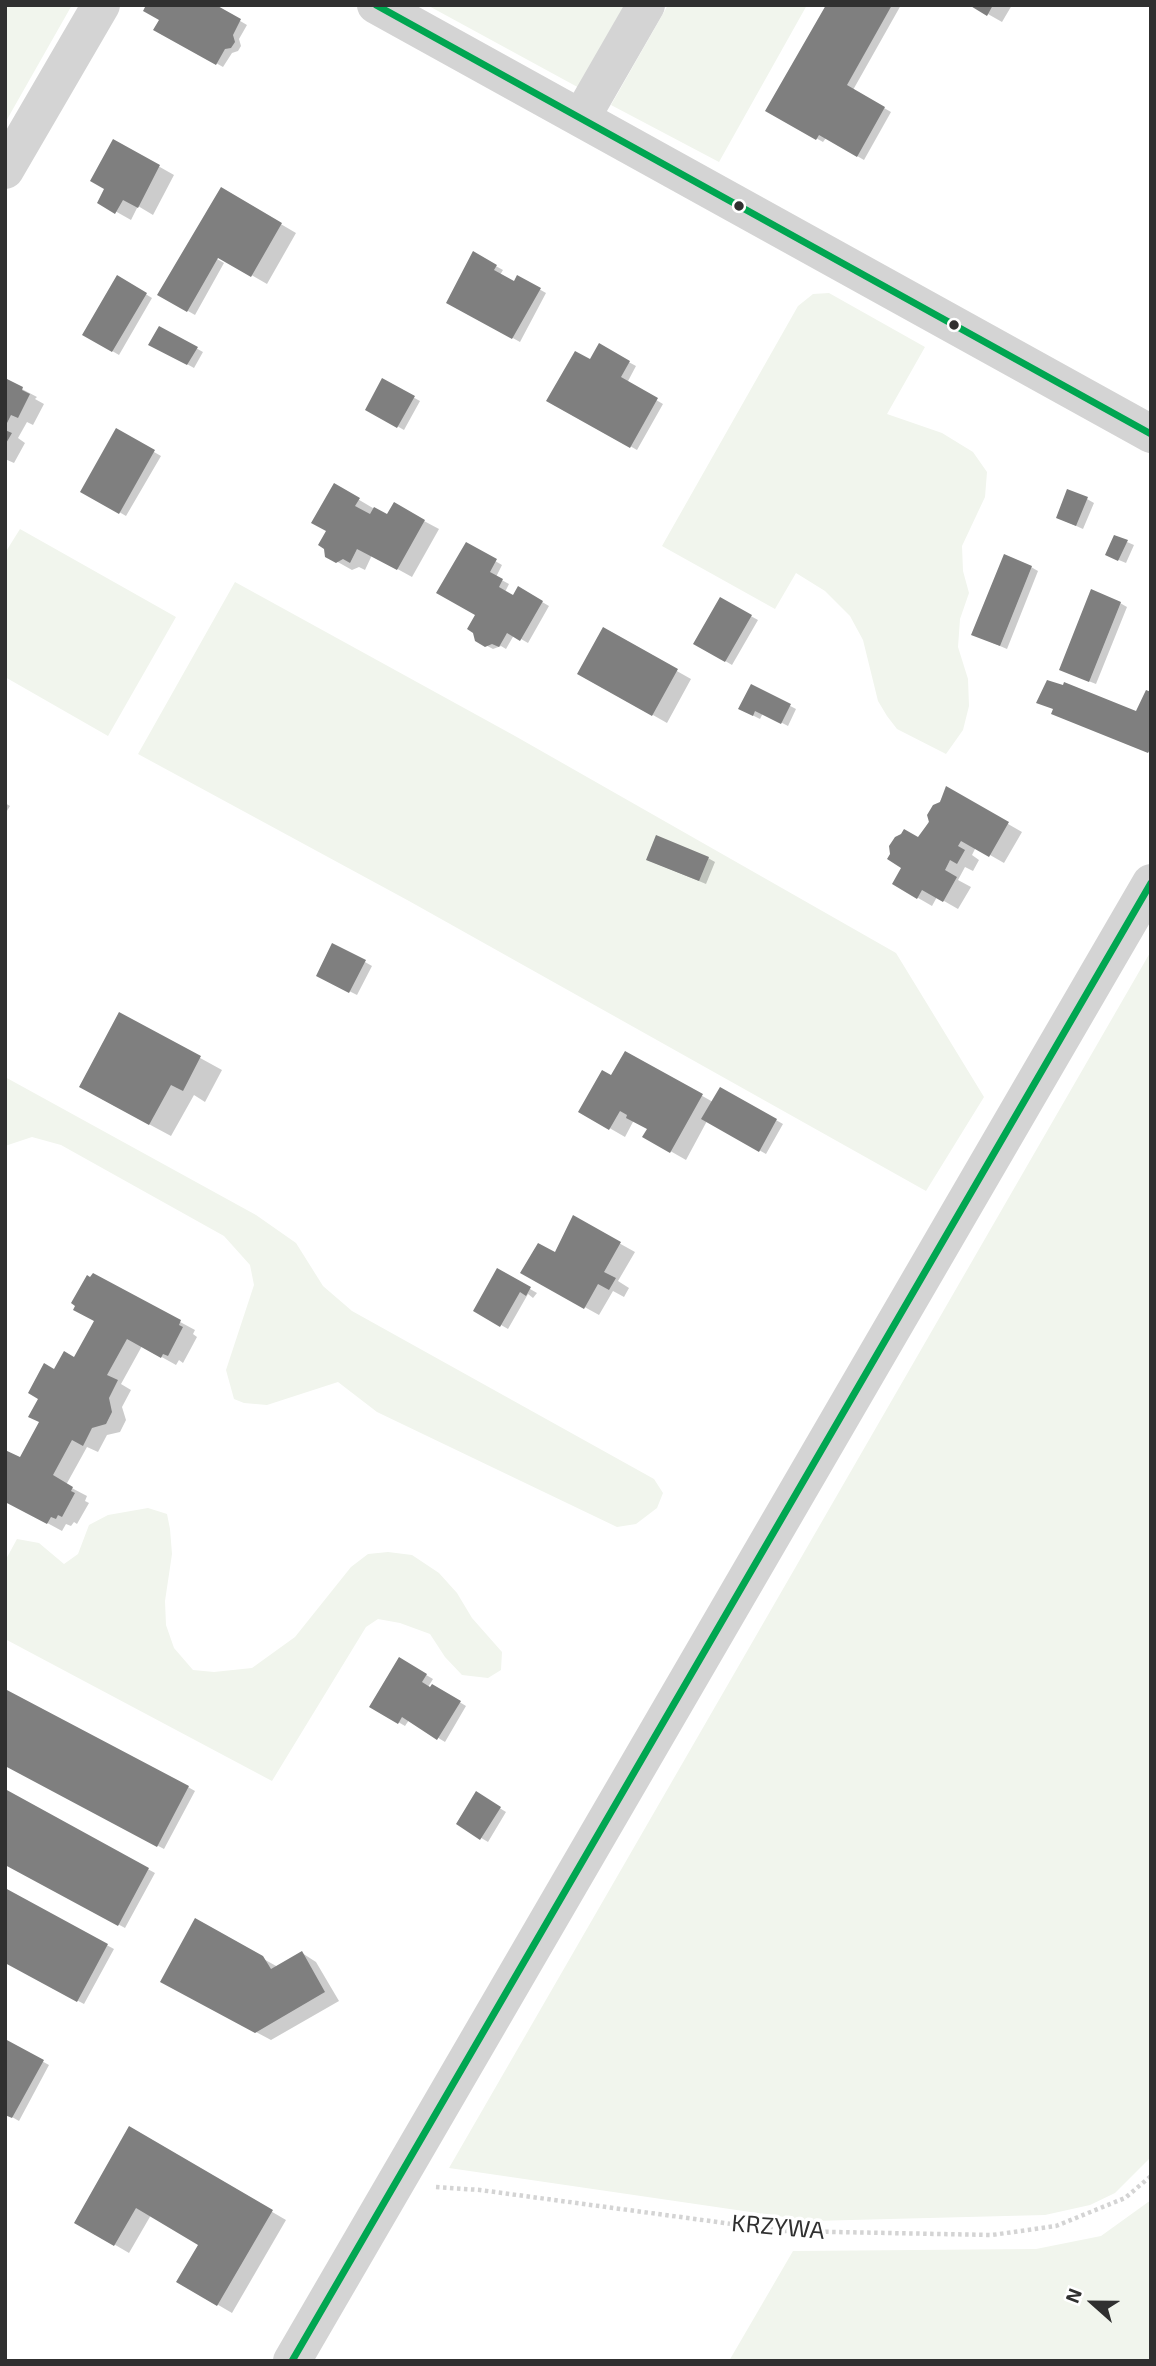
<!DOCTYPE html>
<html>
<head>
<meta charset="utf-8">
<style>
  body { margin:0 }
  #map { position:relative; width:1156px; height:2366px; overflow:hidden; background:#fff; font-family:"Exo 2",sans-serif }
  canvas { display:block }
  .frame { position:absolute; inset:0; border:7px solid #303030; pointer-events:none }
  .north { position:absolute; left:1058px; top:2268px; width:70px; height:70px; -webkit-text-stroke:5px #fff; paint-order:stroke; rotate:291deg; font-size:19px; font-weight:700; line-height:28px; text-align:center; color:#303030 }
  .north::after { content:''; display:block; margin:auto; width:24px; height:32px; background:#303030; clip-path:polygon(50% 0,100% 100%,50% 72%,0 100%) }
</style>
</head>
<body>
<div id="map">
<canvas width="1156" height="2366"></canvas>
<div class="frame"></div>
<div class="north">N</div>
</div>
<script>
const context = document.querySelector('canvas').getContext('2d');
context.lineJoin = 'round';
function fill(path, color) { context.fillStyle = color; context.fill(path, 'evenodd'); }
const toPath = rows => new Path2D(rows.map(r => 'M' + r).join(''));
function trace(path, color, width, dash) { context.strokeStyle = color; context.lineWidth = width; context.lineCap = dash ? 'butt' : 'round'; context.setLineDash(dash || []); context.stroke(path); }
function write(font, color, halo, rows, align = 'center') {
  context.font = font + ' "Exo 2",sans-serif'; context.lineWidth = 7; context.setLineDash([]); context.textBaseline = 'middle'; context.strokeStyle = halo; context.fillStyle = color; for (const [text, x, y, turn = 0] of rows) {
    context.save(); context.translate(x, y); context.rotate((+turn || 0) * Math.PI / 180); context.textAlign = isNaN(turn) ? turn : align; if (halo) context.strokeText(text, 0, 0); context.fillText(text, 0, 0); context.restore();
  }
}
fill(toPath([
  [5,5,72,5,5,123],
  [427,5,630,5,583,90],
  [668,5,807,5,719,162,611,105],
  [829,293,925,347,887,414,942,433,973,452,987,472,985,497,962,546,963,571,969,593,960,619,958,647,968,679,969,706,963,730,946,754,897,729,887,716,878,701,863,640,850,616,825,591,796,573,775,609,662,546,798,306,813,294],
  [20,529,176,617,108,736,5,677,5,553],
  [235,582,515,736,896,953,984,1097,926,1191,409,901,138,754],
  [1151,951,1151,2157,1115,2193,1090,2205,1045,2215,812,2221,449,2168],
  [5,1077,256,1215,296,1243,323,1286,352,1311,654,1479,663,1493,657,1508,636,1524,617,1527,377,1412,338,1382,267,1405,244,1403,234,1399,226,1370,254,1285,250,1265,224,1236,61,1145,32,1137,5,1146],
  [148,1508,167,1514,170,1529,172,1554,165,1601,166,1625,174,1648,193,1670,214,1672,252,1668,295,1637,351,1567,368,1554,388,1552,412,1555,439,1573,457,1593,472,1618,502,1652,501,1670,488,1678,462,1675,445,1657,430,1634,400,1623,378,1619,366,1627,272,1781,5,1639,5,1561,17,1539,39,1543,64,1564,78,1554,89,1525,108,1515],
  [1151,2200,1151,2361,729,2361,793,2251,1036,2249,1101,2236]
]), '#f1f5ed');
fill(toPath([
  [213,5,247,25,239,39,241,46,238,51,232,53,223,67,156,29,162,19],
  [828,5,901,5,853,90,891,112,864,160,826,138,823,142,768,111],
  [972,5,1012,5,1002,22],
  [114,141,174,175,153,215,138,206,131,220,99,202,107,189],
  [221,189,296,233,267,284,194,242,193,245,224,263,195,315,160,295],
  [474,254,503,270,500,275,514,283,518,277,546,293,520,342,448,302],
  [118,277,152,298,119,355,85,335],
  [160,328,203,352,194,368,151,344],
  [599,346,636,366,627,383,663,404,637,450,549,400,591,361],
  [5,380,37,397,35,399,44,404,33,425,27,422,18,438,25,443,14,463,5,459],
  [383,381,420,401,404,430,367,409],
  [117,431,161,456,126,516,83,491],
  [334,485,388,517,394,505,439,529,412,577,372,555,365,570,359,567,352,570,327,556],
  [1087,499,1094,503,1083,529,1065,521],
  [1127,542,1134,545,1126,563,1114,558],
  [466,544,502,565,496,577,509,584,505,592,514,597,518,588,549,606,528,643,514,635,506,649,501,646,493,649,476,640,477,616],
  [1031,567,1038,571,1007,649,974,635],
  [720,599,758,620,732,665,695,643],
  [1120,603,1127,607,1096,684,1068,673],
  [604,630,691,679,667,723,579,673],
  [752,686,796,709,788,726,763,713,760,719,740,709],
  [947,789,1022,832,1004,863,976,847,972,855,979,860,973,871,965,867,958,880,971,887,958,909,937,897,932,906,894,884],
  [5,803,10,806,5,814],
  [708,858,715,862,706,884,655,863],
  [365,962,372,966,357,995,325,979],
  [120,1014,222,1070,205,1102,194,1095,171,1136,102,1099],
  [626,1053,713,1102,721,1089,783,1124,766,1154,707,1121,686,1160,644,1136,649,1129,634,1120,625,1137,580,1111,612,1077],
  [574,1218,635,1252,618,1281,629,1288,624,1297,613,1291,599,1315,523,1273,556,1254],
  [497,1270,537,1293,533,1298,528,1294,508,1329,475,1310],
  [93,1275,195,1330,193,1334,197,1337,183,1363,179,1360,176,1365,142,1346,121,1384,131,1390,122,1407,126,1420,120,1432,107,1435,98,1452,87,1447,66,1485,87,1496,85,1501,89,1503,77,1524,74,1522,71,1526,66,1524,62,1531,5,1500,21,1460,41,1422,55,1371,75,1359,96,1321,91,1279],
  [399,1659,433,1679,425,1692,433,1686,466,1706,445,1742,409,1720,405,1726,371,1706],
  [5,1765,188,1787,195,1791,164,1849],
  [5,1791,155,1873,125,1928,5,1863],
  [477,1794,506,1812,488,1842,458,1824],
  [5,1890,114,1949,84,2004,5,1962],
  [195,1921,278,1967,302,1953,316,1962,339,2001,271,2040,177,1990],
  [5,2041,49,2065,19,2121,5,2113],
  [130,2129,286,2220,232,2313,179,2282,200,2244,151,2215,129,2253,76,2222]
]), '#0003');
fill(toPath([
  [146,5,216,5,241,19,233,35,235,42,231,48,225,49,216,65,153,30,159,20,143,11],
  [826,5,892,5,847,85,885,107,857,157,819,135,816,140,765,111],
  [969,5,993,5,987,16],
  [113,139,160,165,138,208,123,200,115,214,97,203,104,189,90,181],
  [221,187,282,223,251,277,218,258,187,312,157,295],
  [473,251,497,265,494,270,514,281,517,275,541,288,512,339,446,303],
  [117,275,147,293,112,352,82,335],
  [159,326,198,347,187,365,148,345],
  [599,343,630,361,621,377,658,398,630,448,546,401,575,351,590,359],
  [5,378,23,387,22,390,30,394,18,418,11,415,5,427],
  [382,378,415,396,397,428,365,410],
  [116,428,155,450,119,514,80,492],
  [5,430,12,433,5,445],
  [334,483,360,498,355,506,370,514,374,507,387,514,394,502,425,520,397,570,357,549,350,563,343,559,336,563,325,557,324,549,318,545,326,531,311,523],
  [1067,489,1088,497,1076,526,1056,518],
  [1114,535,1128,540,1118,561,1105,555],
  [466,542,497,559,490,572,503,579,499,587,513,595,518,586,543,601,520,641,507,633,499,647,492,644,485,647,475,641,473,633,467,629,475,615,436,593],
  [1004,554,1032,566,1000,646,971,635],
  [1091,589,1121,602,1089,682,1059,670],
  [720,597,752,615,725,662,693,644],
  [603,627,678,669,652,716,577,674],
  [1047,680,1063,685,1064,682,1136,711,1146,690,1151,692,1151,748,1148,753,1051,714,1053,709,1036,703],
  [751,684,791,704,781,724,755,711,753,716,738,709],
  [946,786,1009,822,989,857,961,841,958,846,965,850,957,864,950,860,945,870,957,877,943,902,922,890,917,899,892,884,901,868,887,859,890,854,889,846,895,837,901,834,904,829,918,837,929,822,927,815,933,805,940,802],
  [656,835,709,857,699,881,646,860],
  [332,943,366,960,349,993,316,976],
  [119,1012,201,1056,183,1091,171,1085,149,1125,79,1087],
  [625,1051,703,1094,670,1153,642,1137,647,1129,626,1118,627,1115,620,1111,609,1130,578,1112,602,1070,611,1075],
  [720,1087,777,1119,759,1152,701,1119],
  [573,1215,621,1242,604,1272,616,1278,609,1290,598,1284,584,1309,520,1273,538,1243,555,1252],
  [497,1268,531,1287,526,1296,520,1292,500,1327,473,1311],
  [93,1273,181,1320,179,1325,183,1327,168,1356,163,1354,161,1358,127,1339,107,1375,118,1380,109,1398,112,1412,106,1424,92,1428,83,1446,72,1440,53,1475,73,1487,71,1491,75,1493,62,1517,58,1515,56,1519,51,1517,47,1524,5,1502,5,1450,20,1457,39,1422,28,1417,38,1399,28,1393,44,1363,54,1369,64,1351,74,1357,94,1321,73,1310,75,1306,71,1303,87,1275,90,1277],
  [399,1657,427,1674,422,1682,430,1687,432,1684,461,1701,437,1740,402,1717,398,1724,369,1707],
  [5,1689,189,1786,157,1847,5,1766],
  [5,1789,149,1868,118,1926,5,1865],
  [476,1791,501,1807,480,1840,456,1824],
  [5,1888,108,1944,77,2002,5,1963],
  [195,1918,263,1956,271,1969,302,1951,325,1992,255,2033,160,1982],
  [5,2039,44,2060,12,2118,5,2115],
  [129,2126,273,2210,217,2306,176,2282,198,2245,136,2208,114,2246,74,2223]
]), '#7f7f7f');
trace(toPath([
  [436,2187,480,2190,784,2231,992,2235,1056,2226,1125,2198,1151,2176]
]), '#d4d4d4', 4.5, [3.5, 3.5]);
trace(toPath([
  [376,5,1151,434],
  [581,118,646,5],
  [5,170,101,5],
  [292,2361,1151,883]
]), '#d4d4d4', 38);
trace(toPath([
  [376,5,1151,434],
  [292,2361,1151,883]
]), '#00a651', 7);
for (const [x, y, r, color] of [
  [739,206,6,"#303030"],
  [954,325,6,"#303030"]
]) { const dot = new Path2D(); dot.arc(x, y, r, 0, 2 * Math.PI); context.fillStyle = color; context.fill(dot); trace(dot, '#fff', 2.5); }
write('24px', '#303030', '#fff', [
  ["KRZYWA",778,2227,5]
]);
</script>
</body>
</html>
